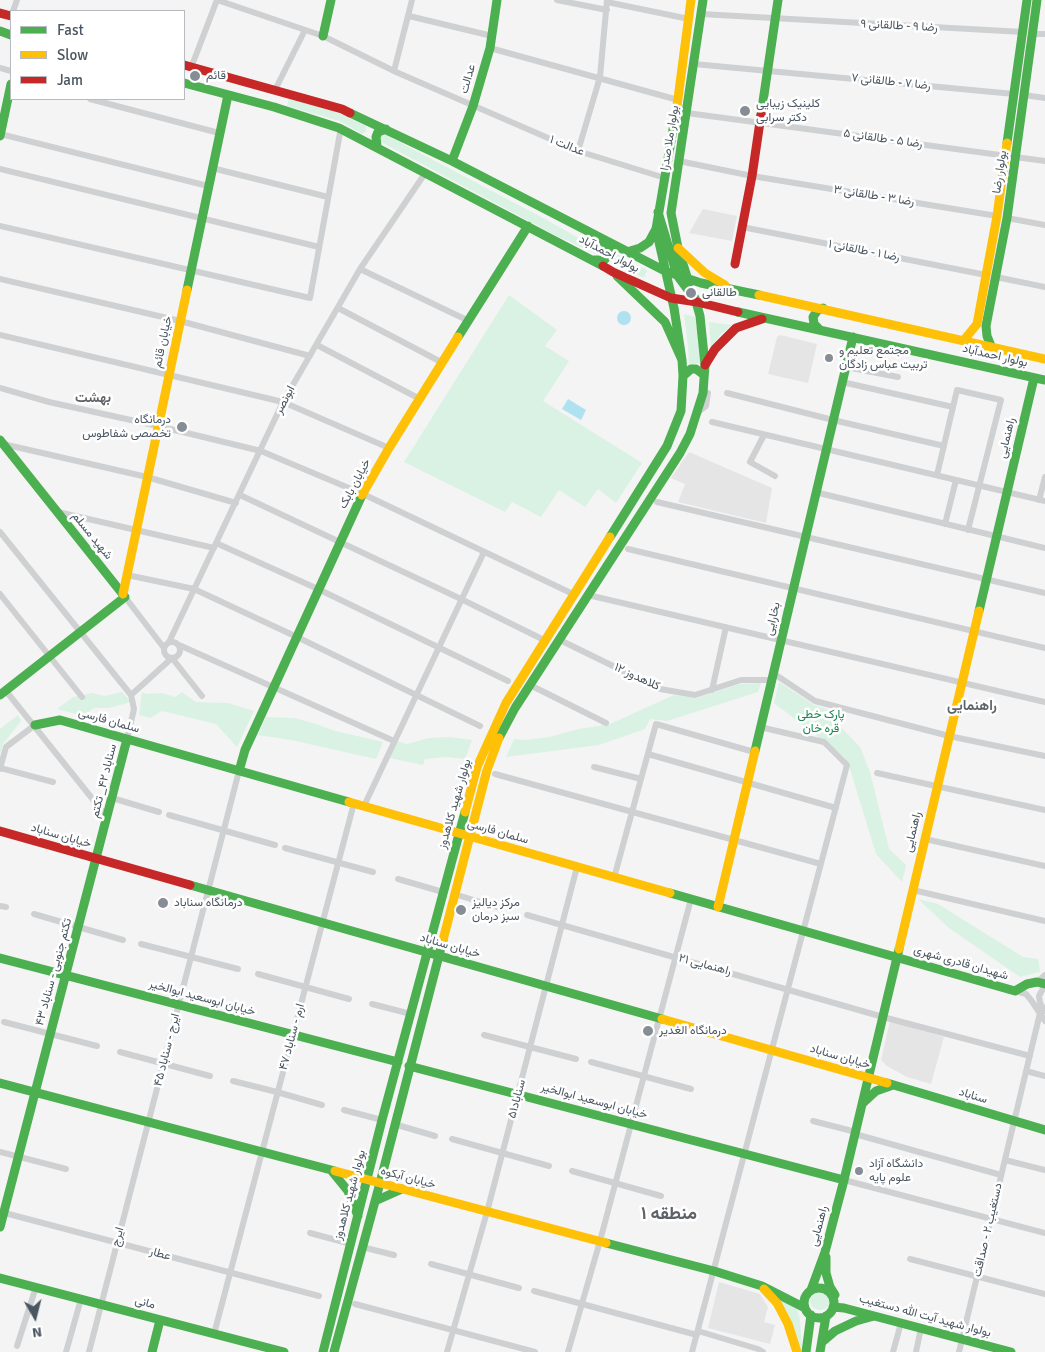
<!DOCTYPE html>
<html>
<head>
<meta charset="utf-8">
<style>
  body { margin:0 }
  #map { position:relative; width:1045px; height:1352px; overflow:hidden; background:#f4f4f4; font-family:Signika,sans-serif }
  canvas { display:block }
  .legend { position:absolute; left:10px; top:10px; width:175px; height:90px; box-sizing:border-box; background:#fff; border:1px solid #b7bbc0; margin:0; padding:6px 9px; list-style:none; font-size:15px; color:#4a5661 }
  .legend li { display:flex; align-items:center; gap:10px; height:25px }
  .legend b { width:25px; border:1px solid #b7bbc0 }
  .north { position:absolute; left:10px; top:1292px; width:50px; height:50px; -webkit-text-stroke:4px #fff; paint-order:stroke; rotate:172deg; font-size:14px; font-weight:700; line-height:20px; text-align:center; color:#4a5661 }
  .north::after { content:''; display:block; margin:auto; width:18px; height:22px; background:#4a5661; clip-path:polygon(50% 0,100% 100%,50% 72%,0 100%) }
</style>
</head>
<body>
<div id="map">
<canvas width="1045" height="1352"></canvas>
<ul class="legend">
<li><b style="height:6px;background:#4caf50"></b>Fast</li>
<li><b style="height:6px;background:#ffc107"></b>Slow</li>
<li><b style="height:6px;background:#c62828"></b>Jam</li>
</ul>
<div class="north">N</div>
</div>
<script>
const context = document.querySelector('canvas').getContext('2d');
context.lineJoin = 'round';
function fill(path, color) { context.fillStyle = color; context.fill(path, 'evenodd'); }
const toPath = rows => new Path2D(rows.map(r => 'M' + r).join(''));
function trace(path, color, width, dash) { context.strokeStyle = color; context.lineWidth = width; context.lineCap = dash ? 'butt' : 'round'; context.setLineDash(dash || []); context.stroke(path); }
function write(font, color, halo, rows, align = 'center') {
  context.font = font + ' Signika,Vazirmatn,sans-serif'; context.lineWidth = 5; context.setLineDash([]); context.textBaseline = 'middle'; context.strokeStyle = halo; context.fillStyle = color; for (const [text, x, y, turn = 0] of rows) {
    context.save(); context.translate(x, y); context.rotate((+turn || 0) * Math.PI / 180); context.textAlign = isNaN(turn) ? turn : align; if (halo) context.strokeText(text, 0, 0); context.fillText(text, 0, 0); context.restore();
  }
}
fill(toPath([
  [703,209,737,216,732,241,689,233],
  [780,335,817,344,808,383,768,374,777,337],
  [689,452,772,488,766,523,678,502,685,484,671,478],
  [890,1021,944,1037,931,1084,907,1077,887,1066,881,1060],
  [719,1282,760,1294,768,1307,764,1322,775,1325,770,1344,708,1328]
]), '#e6e5e6');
fill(toPath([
  [289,99,334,111,366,126,366,131,362,134,340,121,287,106],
  [384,134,545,219,605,253,601,256,557,236,379,141,379,135],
  [611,251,647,270,644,278,611,263,610,261,612,257],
  [509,295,557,330,545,346,569,361,543,401,642,463,616,503,598,489,585,507,559,490,541,517,512,502,505,512,404,462],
  [684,314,695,317,701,351,701,364,697,363,689,367,688,345],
  [709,322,732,325,720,335,711,347],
  [779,682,814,705,836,712,836,722,860,747,870,772,889,849,906,865,902,882,876,854,850,769,843,756,774,703],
  [761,683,758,692,667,721,650,719,645,729,599,745,506,757,514,739,525,740,549,737,579,729,610,724,674,695,697,698,739,684],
  [122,692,131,702,109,708,94,708,83,716,57,709,73,697,92,693,105,696],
  [142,692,147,694,162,693,175,697,182,692,196,702,228,703,254,711,237,747,216,724,162,711,150,718,139,715],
  [18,715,21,721,3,744,0,755,0,729],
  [266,717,295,718,316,724,335,731,383,742,376,759,291,740,258,735],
  [450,737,472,740,465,759,446,757,425,759,423,765,390,758,397,741,407,744,429,738],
  [918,899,938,904,1023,957,1038,959,1040,972,1020,977,949,928],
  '810 1300a10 10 0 1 1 20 0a10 10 0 1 1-20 0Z',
  [775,1293,793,1303,797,1310,800,1320,802,1352,790,1322]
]), '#d9f2e3');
fill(toPath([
  '617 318a7 7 0 1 1 14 0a7 7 0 1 1-14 0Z',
  [568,399,586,410,581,420,562,409]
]), '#aee2f0');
trace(toPath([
  [217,0,323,36,396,72,578,151,665,178],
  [557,0,607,10],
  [607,2,689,19],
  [13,11,17,0],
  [701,14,1023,32],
  [409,16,492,36],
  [1033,34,1045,34],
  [490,48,678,100],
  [694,64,1014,94],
  [0,68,11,71],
  [191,68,217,0],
  [394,71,412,0],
  [275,90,305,30],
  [1024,95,1045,98],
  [90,99,219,133],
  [687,113,1045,161],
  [0,134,208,186],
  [578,151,600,77,607,0],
  [679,161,752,176,997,216],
  [212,168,328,197],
  [0,169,319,247],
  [1007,218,1045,225],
  [0,226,310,298,340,133,339,128],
  [742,227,986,275],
  [360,269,469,321],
  [996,277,1045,287],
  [0,279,180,321,310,356],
  [338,308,443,363],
  [0,335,283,402,389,448],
  [317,345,420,399],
  [846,367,898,377],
  [842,382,953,407],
  [0,388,49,402,158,426,261,451,363,494,573,594],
  [727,393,833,420,944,446],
  [698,412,706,406,708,393,703,393],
  [712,422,1045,501],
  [764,435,750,462,775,476],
  [3,444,147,477,236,503],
  [937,475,957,390,1001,400,968,530],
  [815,492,1045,548],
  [240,495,461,599,540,638],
  [1039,500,1045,477],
  [657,502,1045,593],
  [58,512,214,548],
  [945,524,956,480],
  [0,532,131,695,134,709,127,739],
  [216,543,318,589,508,681],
  [628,549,1045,648],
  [127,575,194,589,297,637,480,726],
  [0,594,82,697],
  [588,595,1045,702],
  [125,597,164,648],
  '164 650a8 8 0 1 1 16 0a8 8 0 1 1-16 0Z',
  [169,642,283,402,360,269,426,172],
  [564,642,660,689,695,695,741,680,771,680],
  [179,645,394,741],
  [773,673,815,701,949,736,1045,756],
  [530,685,606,723],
  [712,690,726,627],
  [6,691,107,817],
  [131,695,172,658,202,696],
  [648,754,836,808],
  [594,767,641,779],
  [0,768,53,782],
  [0,769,6,747,35,725],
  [877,773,1045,810],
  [495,774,821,864],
  [112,798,159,812],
  [364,806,484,552],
  [169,815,275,845],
  [925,839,1045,866],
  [285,848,373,872],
  [614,878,656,724,754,752],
  [398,879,443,892],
  [913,890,1045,921],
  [454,894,500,908],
  [0,906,6,907],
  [34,914,123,940],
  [527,915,883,1017,1030,1056],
  [141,944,238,969],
  [258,974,349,999],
  [1037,982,1045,975],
  [1045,985,1039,996,1040,1003,1045,1011],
  [1015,991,1026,994,1031,1000,1045,1021],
  [372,1004,411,1014],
  [4,1022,97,1046],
  [484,1035,576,1059],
  [120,1052,210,1076],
  [591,1062,691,1089],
  [1026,1071,1045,1076],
  [233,1081,277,1092,322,1105],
  [344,1110,382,1120],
  [813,1121,856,1132],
  [394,1124,435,1136],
  [855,1134,1001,1175],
  [452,1139,549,1166],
  [0,1152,66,1169],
  [1005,1160,1045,1170],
  [572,1171,661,1196],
  [844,1180,1045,1233],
  [1,1212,319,1296],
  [310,1233,351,1244],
  [362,1247,394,1255],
  [910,1259,1045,1294],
  [431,1264,519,1288],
  [534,1291,697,1335],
  [355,1304,535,1352],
  [698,1331,758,1349,763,1352],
  [214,1334,354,803],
  [17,1346,36,1287],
  [66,1352,81,1299],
  [89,1352,239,771],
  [447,1352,487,1212,577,867],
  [568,1352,600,1241,691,899],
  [692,1352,847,765,824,742,760,727],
  [893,1352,901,1323],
  [916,1352,921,1328],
  [959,1352,1040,1013]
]), '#ced0d2', 6);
trace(toPath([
  [0,31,11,35],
  [323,36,331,0],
  [184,83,274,107,339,128,603,266],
  [350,113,452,161,665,271,701,283,759,295],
  [761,115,778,0],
  [0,136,11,84],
  [1007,143,1027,0],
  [377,146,376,137,378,132,386,129],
  [452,161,473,106,490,48,497,0],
  [658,212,677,275,697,302],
  [627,252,640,248,649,242,656,229],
  [594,260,604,260,608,256,609,250,603,241],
  [617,276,665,322,682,360],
  [689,283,678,248,671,213,703,0],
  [187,290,228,95],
  [738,312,1045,380],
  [819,329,814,324,813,317,817,311,823,308],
  [458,337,528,226],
  [991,346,987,336,986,326,1007,218,1037,0],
  [683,376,691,369,696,369,704,375],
  [0,440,125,597,0,695],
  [610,537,667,446,681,411,683,376,682,360,674,308,656,229,677,106],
  [979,611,1034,378],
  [35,725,60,720,349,802],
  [499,738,515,708,680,453,690,434,703,393,705,365,700,316,695,298],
  [755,751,853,337],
  [239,771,245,750,362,495],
  [190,885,662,1019],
  [670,893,1015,991,1027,984,1037,982,1045,984],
  [0,958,398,1062],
  [409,1066,844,1180],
  [0,1083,335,1171],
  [887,1083,1045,1130],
  [863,1103,876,1091,893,1085],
  [331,1170,348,1191,358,1216],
  [375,1201,402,1189],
  [0,1227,127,739],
  [606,1243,714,1271,762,1286,805,1308],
  [826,1257,826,1273,830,1287,835,1295],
  [0,1278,284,1352],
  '804 1303a15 15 0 1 1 30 0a15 15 0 1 1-30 0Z',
  [811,1290,825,1252,844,1180,899,949],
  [833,1307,844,1308,1011,1352],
  [822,1342,835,1331,856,1321,874,1316],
  [152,1352,160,1320],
  [323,1352,382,1120,465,812],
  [334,1352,380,1183,443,940],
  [806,1352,811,1315],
  [820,1352,826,1316]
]), '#4caf50', 9);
trace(toPath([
  [677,106,691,0],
  [678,248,705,273,725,285],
  [759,295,1045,359],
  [964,340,977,324,997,216,1007,143],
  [362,495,389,448,458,337],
  [123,594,187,290],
  [349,802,670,893],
  [465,812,477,767,506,703,610,537],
  [718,907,755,751],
  [443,940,487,770,499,738],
  [899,949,979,611],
  [662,1019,887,1083],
  [335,1171,606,1243],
  [764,1289,777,1303,788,1324,797,1352]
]), '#ffc107', 9);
trace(toPath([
  [0,13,11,16],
  [184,65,342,109,350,113],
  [735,264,752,176,761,115],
  [603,266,613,272,671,298,697,302,738,312],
  [705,365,715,349,736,328,762,319],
  [0,831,190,885]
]), '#c62828', 9);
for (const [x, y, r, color] of [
  [195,76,6,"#868d94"],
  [745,111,6,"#868d94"],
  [691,293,6,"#868d94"],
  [829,358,5,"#868d94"],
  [182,427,6,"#868d94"],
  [163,903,6,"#868d94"],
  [461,910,6,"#868d94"],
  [648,1031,6,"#868d94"],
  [859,1171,5,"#868d94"]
]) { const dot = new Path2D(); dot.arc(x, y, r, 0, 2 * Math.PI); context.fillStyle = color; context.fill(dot); trace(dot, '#fff', 2); }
write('12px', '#4a5661', '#fff', [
  ["رضا ۹ - طالقانی ۹",899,26,3],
  ["عدالت",468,79,-74],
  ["رضا ۷ - طالقانی ۷",891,82,6],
  ["بولوار ملا صدرا",670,138,-81],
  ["رضا ۵ - طالقانی ۵",883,139,8],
  ["عدالت ۱",567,146,22],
  ["بولوار رضا",1000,172,-82],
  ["رضا ۳ - طالقانی ۳",874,196,9],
  ["رضا ۱ - طالقانی ۱",864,251,11],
  ["بولوار احمدآباد",609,254,28],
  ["خیابان قائم",163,342,-78],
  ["بولوار احمدآباد",995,356,13],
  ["ابونصر",285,400,-62],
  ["راهنمایی",1007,438,-77],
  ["خیابان بابک",355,484,-62],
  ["شهید مسلم",92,536,51],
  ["بخارایی",773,619,-77],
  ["کلاهدوز ۱۲",637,677,25],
  ["سلمان فارسی",109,721,16],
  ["سناباد ۴۲_ تکتم",104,781,-76],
  ["بولوار شهید کلاهدوز",455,804,-74],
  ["سلمان فارسی",498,832,16],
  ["راهنمایی",913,832,-77],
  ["خیابان سناباد",61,836,16],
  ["خیابان سناباد",450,946,16],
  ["شهیدان قادری شهری",961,963,16],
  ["راهنمایی ۲۱",705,965,15],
  ["تکتم جنوبی - سناباد ۴۳",54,972,-75],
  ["خیابان ابوسعید ابوالخیر",202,998,15],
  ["ارم - سناباد ۴۷",292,1037,-75],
  ["ایرج - سناباد ۴۵",167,1050,-76],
  ["خیابان سناباد",840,1057,16],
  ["سناباد",973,1096,17],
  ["سناباد۵۱",517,1099,-75],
  ["خیابان ابوسعید ابوالخیر",594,1101,15],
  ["خیابان آبکوه",408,1178,15],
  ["بولوار شهید کلاهدوز",350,1195,-75],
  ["راهنمایی",819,1226,-75],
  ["دستغیب ۲ - صداقت",988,1230,-77],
  ["ایرج",118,1237,-75],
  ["عطار",160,1254,15],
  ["مانی",145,1303,15],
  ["بولوار شهید آیت الله دستغیب",925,1316,15]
]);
write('12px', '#4a5661', '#fff', [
  ["قائم",206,76],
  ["کلینیک زیبایی",756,104],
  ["دکتر سرابی",756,118],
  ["طالقانی",702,293],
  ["مجتمع تعلیم و",839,351],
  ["تربیت عباس زادگان",839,365],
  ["درمانگاه",171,420,"right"],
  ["تخصصی شفاطوس",171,434,"right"],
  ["درمانگاه سناباد",174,903],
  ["مرکز دیالیز",472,903],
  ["سبز درمان",472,917],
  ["درمانگاه الغدیر",659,1031],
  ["دانشگاه آزاد",869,1164],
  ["علوم پایه",869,1178]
], 'left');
write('12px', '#17864f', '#fff', [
  ["پارک خطی",821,715],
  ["قره خان",821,729]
]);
write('bold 14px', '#5f6368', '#fff', [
  ["بهشت",93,398],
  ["راهنمایی",972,706]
]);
write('bold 18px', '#5f6368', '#fff', [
  ["منطقه ۱",669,1214]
]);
</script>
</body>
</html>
